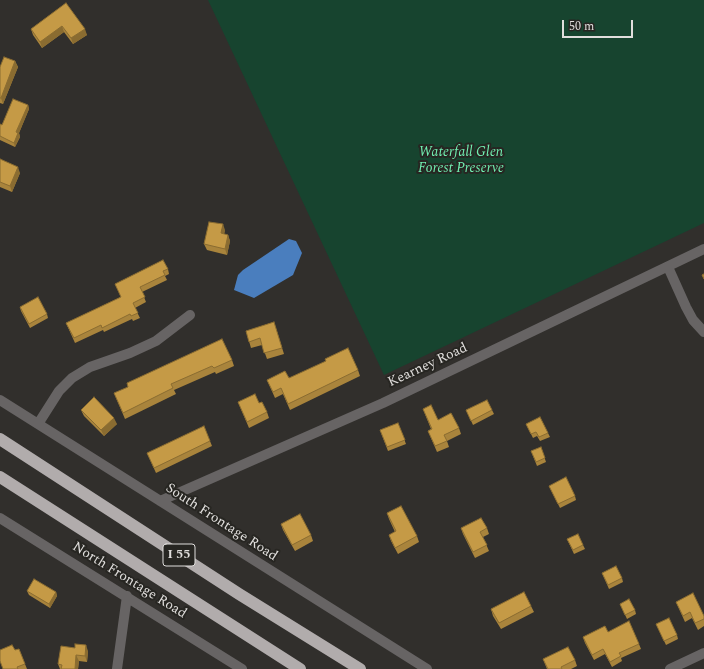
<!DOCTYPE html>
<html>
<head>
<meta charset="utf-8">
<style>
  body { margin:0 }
  #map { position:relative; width:704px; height:669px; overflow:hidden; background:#312f2c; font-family:Spectral,serif }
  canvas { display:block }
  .scale { position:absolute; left:562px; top:20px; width:71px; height:18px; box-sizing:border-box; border:2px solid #e0dedc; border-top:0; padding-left:5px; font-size:12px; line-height:14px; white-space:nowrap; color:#e0dedc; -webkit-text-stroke:3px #272622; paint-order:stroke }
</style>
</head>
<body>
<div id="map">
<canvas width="704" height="669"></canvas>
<div class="scale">50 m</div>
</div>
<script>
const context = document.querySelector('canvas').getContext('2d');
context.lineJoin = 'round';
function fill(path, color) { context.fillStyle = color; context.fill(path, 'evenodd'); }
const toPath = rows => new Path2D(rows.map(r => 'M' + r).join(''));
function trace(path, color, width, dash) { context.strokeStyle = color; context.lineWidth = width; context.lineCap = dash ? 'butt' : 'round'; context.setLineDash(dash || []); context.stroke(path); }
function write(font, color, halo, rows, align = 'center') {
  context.font = font + ' Spectral,serif'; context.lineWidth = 4; context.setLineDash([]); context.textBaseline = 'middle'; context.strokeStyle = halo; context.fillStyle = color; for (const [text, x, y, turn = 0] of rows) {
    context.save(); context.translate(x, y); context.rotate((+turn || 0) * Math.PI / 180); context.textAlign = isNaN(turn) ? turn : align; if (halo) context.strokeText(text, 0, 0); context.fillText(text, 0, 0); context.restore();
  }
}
fill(toPath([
  [208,0,704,0,704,223,384,375]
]), '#17442f');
fill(toPath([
  [289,239,296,241,302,253,293,275,254,298,234,290,238,275,243,270]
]), '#4a7ebe');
trace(toPath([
  [668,267,686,307,693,320,704,332],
  [0,400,427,669],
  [38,424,59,391,72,378,90,367,130,353,156,341,190,315],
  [160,501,383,403,704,249],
  [0,518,242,669],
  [117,669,127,596],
  [670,669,704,653]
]), '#676464', 10);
trace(toPath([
  [0,439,239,594,360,669],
  [0,477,300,669]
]), '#b1acac', 12);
fill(toPath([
  [66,3,87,35,73,44,64,32,42,48,33,35,31,29],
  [15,61,18,67,3,104,0,103,0,67],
  [28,105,29,109,19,133,20,137,15,147,0,140,0,124,2,125],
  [0,159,20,173,12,192,0,187],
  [225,230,224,234,228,235,230,241,227,255,207,250,204,244],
  [168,269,169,274,165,276,167,280,142,292,146,302,135,308,140,318,133,321,132,319,104,332,103,330,75,343,66,323,121,297,115,284],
  [20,307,47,314,48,318,30,328,21,311],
  [274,322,284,354,267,359,262,345,251,348,246,331],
  [232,360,234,366,216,374,215,372,174,390,176,394,125,419,114,393],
  [358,370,360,376,290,410,283,394,275,398,267,380,289,378],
  [238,402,259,403,267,412,269,418,249,428],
  [423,409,438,420,459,428,461,434,447,441,449,447,437,452,428,431,431,429],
  [81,410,117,424,104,436,84,416],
  [466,410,492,410,494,414,473,425],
  [398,423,406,444,388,451,380,430],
  [526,424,548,433,550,437,540,441,537,436,533,438],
  [210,441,212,446,156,473,147,453],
  [541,447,546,462,537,466,531,451],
  [549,486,575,496,576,500,560,508],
  [387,513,417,536,419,542,398,554,391,541,389,535,395,532,389,519],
  [281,524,311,535,313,541,295,551,283,530],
  [461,528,487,528,489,534,483,537,489,551,475,558,463,534],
  [567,539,583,545,585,549,574,554],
  [602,573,622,578,623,582,609,589],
  [27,591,56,592,57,596,50,608,29,595],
  [676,602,704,616,704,626,698,630,692,618,685,622],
  [620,604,635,610,636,614,627,619],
  [531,606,534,612,501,629,493,616,491,609],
  [656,624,677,635,678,639,666,645],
  [608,632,639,644,641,649,621,658,622,661,612,667,605,654,594,660,585,643,583,637],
  [75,648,88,651,87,662,79,661,78,669,60,669,58,664],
  [19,649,27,669,3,669,15,650],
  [543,659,575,660,577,666,571,669,547,669]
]), '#a9843c');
fill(toPath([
  [62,26,64,32,42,48,40,42],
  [85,29,87,35,73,44,71,38],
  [15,61,18,67,3,104,1,98],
  [28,105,29,109,19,133,20,137,15,147,14,143,16,132],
  [18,167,20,173,12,192,10,186],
  [223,224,225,230,223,239,221,233],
  [228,235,230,241,227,255,225,249],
  [114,418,117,424,104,436,101,430],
  [56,592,57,596,50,608,49,604],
  [86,645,88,651,87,662,85,656],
  [76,655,79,661,78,669,75,669]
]), '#8a6c31');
const building = toPath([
  [66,3,85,29,71,38,62,26,40,42,31,29,66,3],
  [4,57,15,61,1,98,0,98,0,67,4,57],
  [13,99,28,105,16,132,18,133,14,143,0,136,0,124,2,125,13,99],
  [0,159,18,167,10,186,0,182,0,159],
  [209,222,223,224,221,233,228,235,225,249,204,244,209,222],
  [163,260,168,269,163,271,165,275,140,287,145,297,133,303,138,313,131,316,130,314,102,328,101,325,74,338,66,323,121,297,115,284,163,260],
  [704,274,704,279,702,275,704,274],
  [38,297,47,314,29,324,20,307,38,297],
  [274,322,282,348,264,353,260,338,249,342,246,331,274,322],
  [222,339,232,360,214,368,212,366,171,384,173,388,123,413,114,393,128,387,127,383,222,339],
  [348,348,358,370,288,404,281,388,273,392,267,380,285,371,289,378,326,361,325,359,348,348],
  [255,394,259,403,262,402,267,412,247,422,238,402,255,394],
  [94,397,114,418,101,430,81,410,94,397],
  [487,400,492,410,471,421,466,410,487,400],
  [431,405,438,420,451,413,459,428,444,435,447,441,435,446,428,431,432,429,423,409,431,405],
  [540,417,548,433,539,437,536,432,531,434,526,424,540,417],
  [398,423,405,440,387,447,380,430,398,423],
  [204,426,210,441,154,468,147,453,204,426],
  [541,447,545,458,536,462,531,451,541,447],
  [566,477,575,496,558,504,549,486,566,477],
  [401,506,417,536,395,548,389,535,396,531,387,513,401,506],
  [300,514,311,535,292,545,281,524,300,514],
  [481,518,487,528,480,532,487,545,473,552,461,528,481,518],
  [578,534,583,545,573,550,567,539,578,534],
  [616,566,622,578,608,585,602,573,616,566],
  [34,579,56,592,49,604,27,591,34,579],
  [524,592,531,606,499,623,491,609,524,592],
  [693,593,704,616,704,619,695,623,690,612,683,616,676,602,693,593],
  [629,599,635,610,625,615,620,604,629,599],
  [669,618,677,635,664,641,656,624,669,618],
  [629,621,639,644,619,653,621,656,610,662,603,649,592,655,583,637,605,626,608,632,629,621],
  [75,644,86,645,85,656,76,655,75,669,61,669,62,665,58,664,61,646,75,648,75,644],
  [12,645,15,650,19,649,25,664,17,667,18,669,3,669,0,661,0,650,12,645],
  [568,647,575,660,561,667,562,669,548,669,543,659,568,647]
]);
fill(building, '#c59a46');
trace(building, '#8a6c31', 1);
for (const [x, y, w] of [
  [179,555,32]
]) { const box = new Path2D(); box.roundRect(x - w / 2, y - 11, w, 22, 3); context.fillStyle = '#272622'; context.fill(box); trace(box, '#e0dedc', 1); }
write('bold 13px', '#e0dedc', null, [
  ["I 55",179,555]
]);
write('italic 14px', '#71efb1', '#272622', [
  ["Waterfall Glen",461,153],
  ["Forest Preserve",461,169]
]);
write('14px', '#e0dedc', '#272622', [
  ["Kearney Road",428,366,-25],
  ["South Frontage Road",221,523,33],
  ["North Frontage Road",129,581,32]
]);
</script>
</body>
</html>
